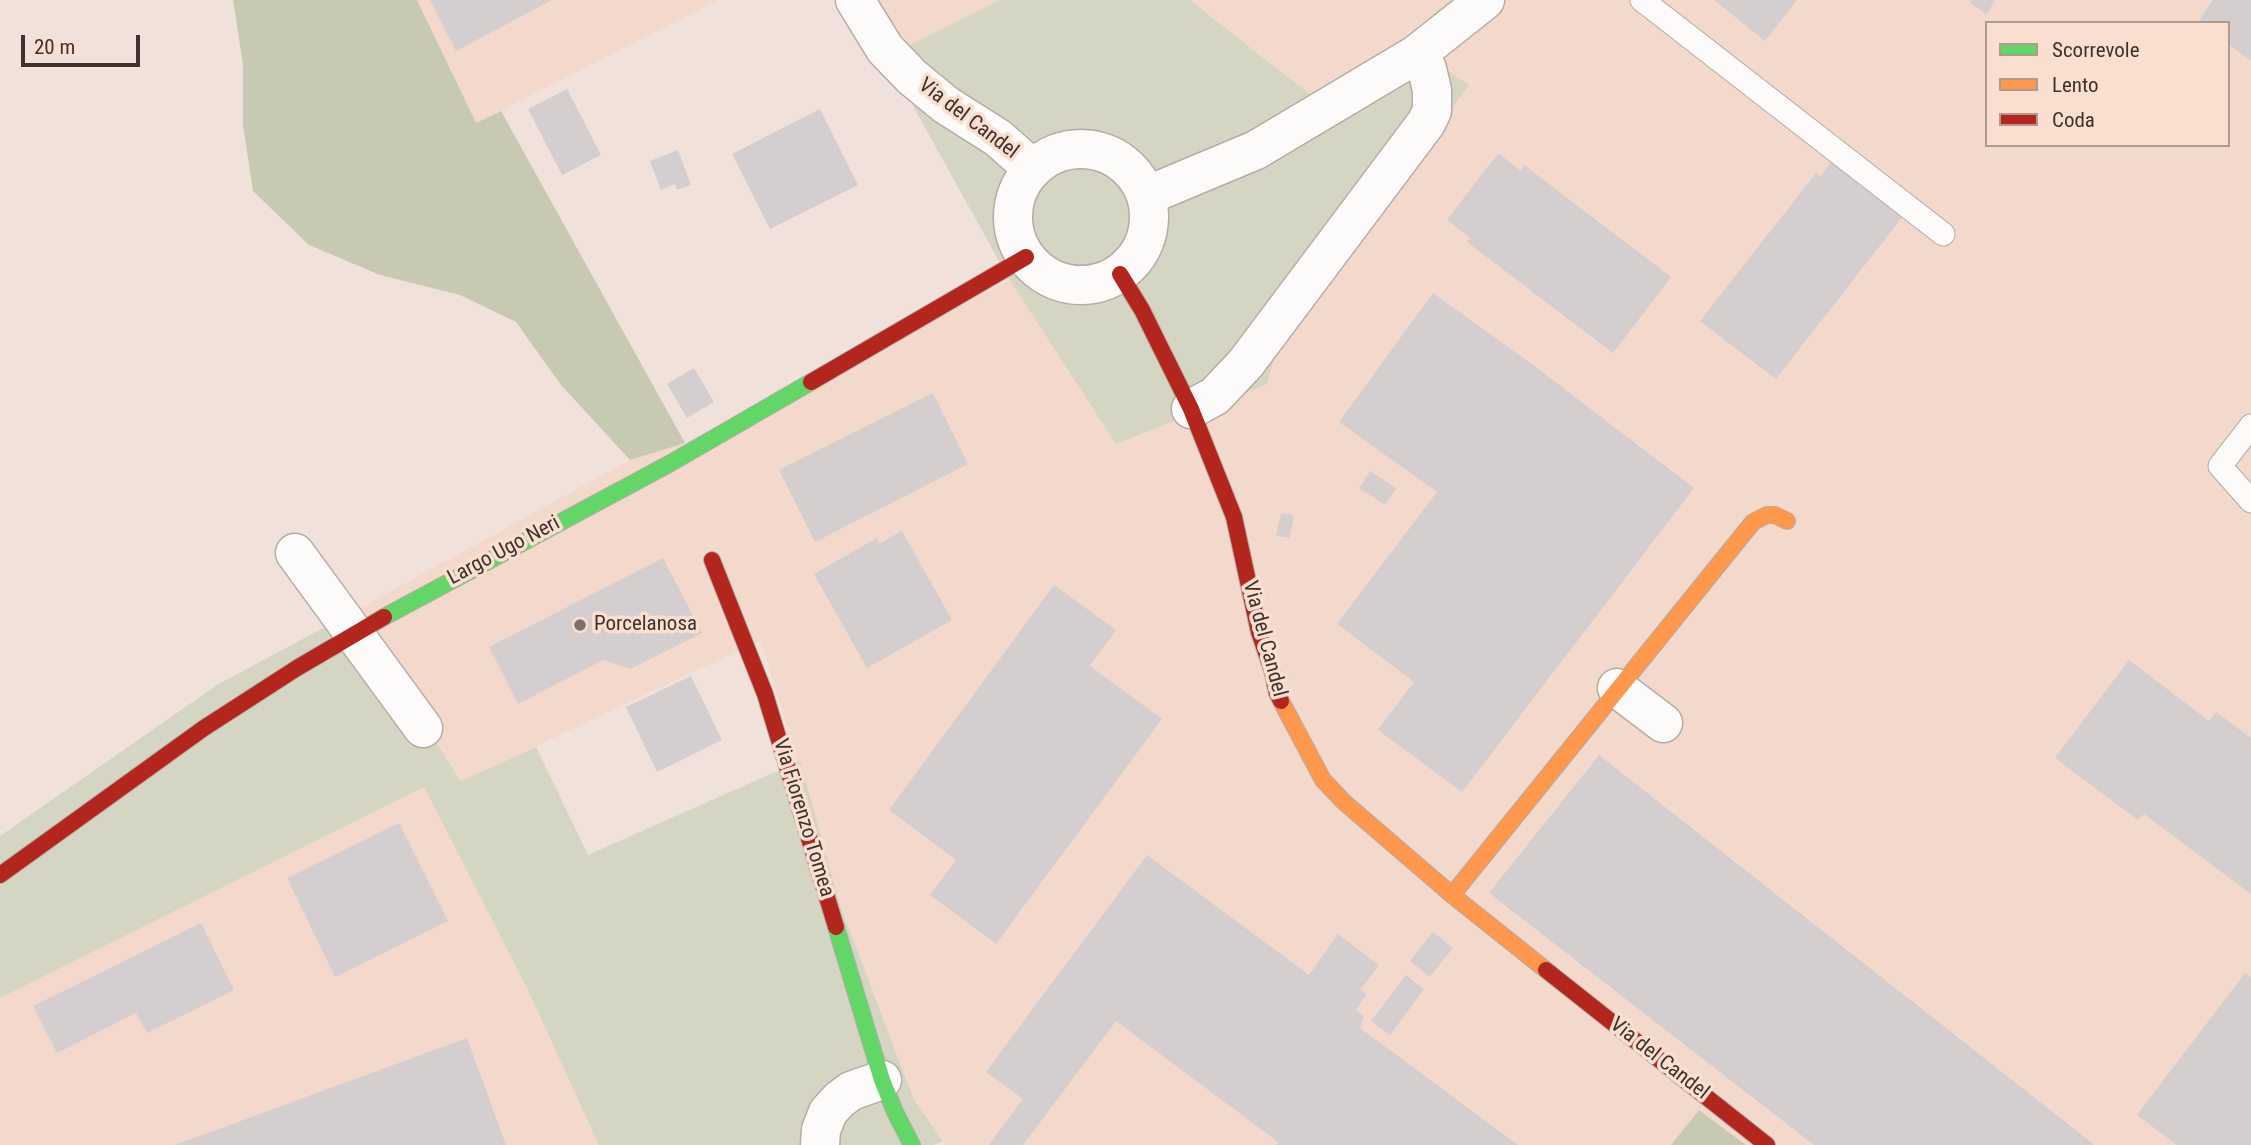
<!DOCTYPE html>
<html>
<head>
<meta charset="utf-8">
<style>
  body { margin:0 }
  #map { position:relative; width:2251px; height:1145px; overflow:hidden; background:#f0e2da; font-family:"Roboto Condensed",sans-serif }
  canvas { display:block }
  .legend { position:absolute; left:1985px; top:21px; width:245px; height:126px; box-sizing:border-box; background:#fadfd0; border:2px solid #ae9a8f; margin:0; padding:9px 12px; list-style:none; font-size:21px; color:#3d322d }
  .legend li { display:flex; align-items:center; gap:14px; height:35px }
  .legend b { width:35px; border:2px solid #ae9a8f }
  .scale { position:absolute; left:21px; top:35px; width:119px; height:32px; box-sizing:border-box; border:4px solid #3d322d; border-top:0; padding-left:9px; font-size:21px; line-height:24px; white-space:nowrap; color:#3d322d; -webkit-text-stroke:5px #fadfd0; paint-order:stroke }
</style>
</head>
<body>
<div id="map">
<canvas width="2251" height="1145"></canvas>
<ul class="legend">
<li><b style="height:9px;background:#63d668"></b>Scorrevole</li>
<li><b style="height:9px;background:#ff974d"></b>Lento</li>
<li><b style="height:9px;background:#b3261e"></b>Coda</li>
</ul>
<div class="scale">20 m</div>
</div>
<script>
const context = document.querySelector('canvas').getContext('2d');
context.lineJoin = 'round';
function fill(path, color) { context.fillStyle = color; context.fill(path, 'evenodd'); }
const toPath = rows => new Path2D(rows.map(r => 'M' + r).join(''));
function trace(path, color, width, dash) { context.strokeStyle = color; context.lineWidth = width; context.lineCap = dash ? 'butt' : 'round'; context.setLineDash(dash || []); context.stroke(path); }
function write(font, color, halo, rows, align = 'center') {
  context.font = font + ' "Roboto Condensed",sans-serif'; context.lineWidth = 7; context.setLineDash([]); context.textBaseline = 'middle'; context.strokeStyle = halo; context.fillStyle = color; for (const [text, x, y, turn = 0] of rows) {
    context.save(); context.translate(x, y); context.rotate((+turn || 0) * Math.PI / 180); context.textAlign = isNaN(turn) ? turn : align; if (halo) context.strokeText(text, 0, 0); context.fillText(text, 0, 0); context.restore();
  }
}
fill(toPath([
  [417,0,718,0,476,123],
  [852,0,1000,0,886,57],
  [1190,0,2251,0,2251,1145,1746,1145,1700,1110,1671,1145,946,1145,914,1100,840,905,761,640,462,781,353,612,630,460,685,443,1337,116],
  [1987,23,2228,23,2228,145,1987,145],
  [424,787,525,984,599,1145,0,1145,0,998]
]), '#f2d9cb');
fill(toPath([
  [1000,0,1190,0,1337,116,1431,60,1469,85,1279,340,1267,384,1116,444,1006,274,886,57],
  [353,612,461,781,536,747,588,855,800,761,840,905,914,1100,943,1141,934,1145,599,1145,525,984,424,787,0,998,0,836,217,685]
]), '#d4d5c2');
fill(toPath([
  [233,0,417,0,476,123,501,111,685,443,630,460,561,385,516,322,460,295,380,275,309,245,253,191,243,125,243,64],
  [1699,1110,1746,1145,1671,1145]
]), '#c7c9b3');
fill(toPath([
  [430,0,552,0,456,51],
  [1714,0,1797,0,1765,41],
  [1972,0,1995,0,1987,14,1970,3],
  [2213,0,2251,0,2251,61,2228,44,2228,23,2198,22],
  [567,89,601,155,562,175,528,109],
  [820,109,858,185,770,229,732,154],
  [678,150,691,185,677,190,675,184,661,190,650,161],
  [1498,153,1521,171,1524,165,1671,277,1613,353,1467,242,1470,238,1447,220],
  [1836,156,1907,211,1776,379,1700,321,1816,173,1820,177],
  [1433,293,1533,365,1694,488,1462,792,1378,730,1414,682,1337,624,1437,492,1339,422],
  [694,368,714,402,687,418,667,384],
  [933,393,968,464,815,542,779,470],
  [1370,471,1396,488,1385,505,1359,488],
  [1281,513,1294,515,1290,538,1276,536],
  [902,531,952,620,867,668,814,574,877,538,879,544],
  [663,558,702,633,630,669,603,660,518,704,489,647],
  [1054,585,1116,630,1090,666,1162,719,996,944,930,895,956,860,889,810],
  [2129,660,2209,721,2216,712,2251,738,2251,894,2144,814,2138,820,2055,758],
  [691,676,722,740,657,772,626,707],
  [1599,755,2087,1139,2094,1145,1814,1145,1489,893],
  [399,823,448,921,335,977,287,878],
  [1147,855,1309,975,1338,934,1379,965,1360,990,1367,994,1356,1010,1364,1016,1360,1028,1518,1145,1276,1145,1278,1142,1116,1021,1023,1145,989,1145,1023,1099,986,1072],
  [201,923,234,990,147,1033,136,1013,57,1053,33,1006],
  [1433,932,1453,948,1430,977,1410,961],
  [2245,973,2251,977,2251,1145,2177,1145,2137,1115],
  [1406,975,1424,989,1390,1035,1371,1021],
  [467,1038,506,1145,175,1145]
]), '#d5cecf');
const lane = toPath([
  [1642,0,1943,234],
  [2251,426,2220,466,2251,501]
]);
const street = toPath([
  [855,0,885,49,912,77,946,105,998,138,1033,169],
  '1013 217a68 68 0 1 1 136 0a68 68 0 1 1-136 0Z',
  [1146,196,1256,150,1417,54,1485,0],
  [1191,409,1215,396,1246,363,1426,123,1432,111,1432,90,1427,69,1420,52],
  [295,553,423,728],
  [1617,688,1663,723],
  [820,1145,821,1130,828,1112,839,1100,851,1091,882,1080]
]);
const fast = toPath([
  [384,617,669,464,811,382],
  [836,927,882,1080,895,1112,912,1145]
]);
const slow = toPath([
  [1281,701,1323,780,1344,802,1452,895,1546,970],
  [1452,895,1753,522,1767,515,1775,515,1787,521]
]);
const jam = toPath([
  [1120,274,1142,310,1191,409,1234,517,1259,632,1272,670,1277,693,1281,701],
  [811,382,1026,257],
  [712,560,765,694,836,927],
  [0,875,204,728,297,668,384,617],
  [1546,970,1767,1145]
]);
trace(lane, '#b6aba5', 25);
trace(street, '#b6aba5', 41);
trace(fast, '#b6aba5', 18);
trace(slow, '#b6aba5', 18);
trace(jam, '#b6aba5', 18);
trace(lane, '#fdfbf9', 23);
trace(street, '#fdfbf9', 38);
trace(fast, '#63d668', 16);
trace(slow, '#ff974d', 16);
trace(jam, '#b3261e', 16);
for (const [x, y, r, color] of [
  [580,625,7,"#7c706a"]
]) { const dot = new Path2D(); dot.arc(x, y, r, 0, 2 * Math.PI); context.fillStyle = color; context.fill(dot); trace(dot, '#fadfd0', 2.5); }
write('21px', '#3d322d', '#fadfd0', [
  ["Via del Candel",968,119,37],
  ["Largo Ugo Neri",504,551,-28],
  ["Via del Candel",1264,639,75],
  ["Via Fiorenzo Tomea",803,818,73],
  ["Via del Candel",1659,1059,38]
]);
write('21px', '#3d322d', '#fadfd0', [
  ["Porcelanosa",594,625]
], 'left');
</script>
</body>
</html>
